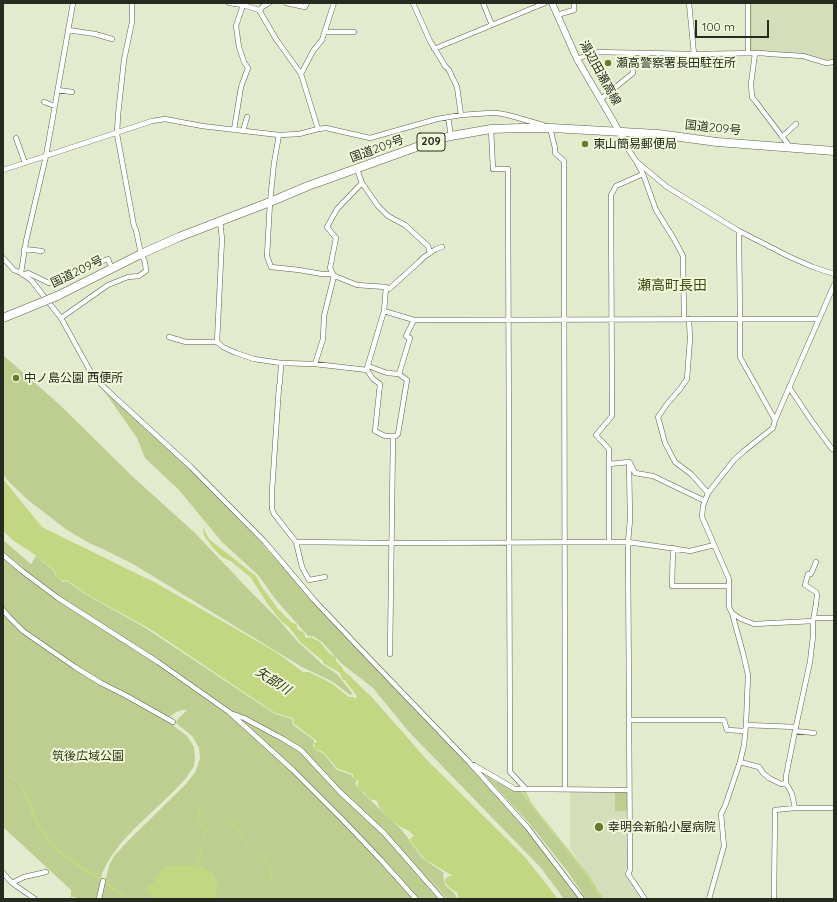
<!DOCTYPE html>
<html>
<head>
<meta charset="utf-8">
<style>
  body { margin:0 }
  #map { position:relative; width:837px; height:902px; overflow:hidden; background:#e2ebcd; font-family:Quicksand,sans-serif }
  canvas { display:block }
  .frame { position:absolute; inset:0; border:4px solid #272a1f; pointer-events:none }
  .scale { position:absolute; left:695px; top:20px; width:74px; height:18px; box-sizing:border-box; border:2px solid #272a1f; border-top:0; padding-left:5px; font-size:12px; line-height:14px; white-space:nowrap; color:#272a1f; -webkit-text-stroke:3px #f0f8da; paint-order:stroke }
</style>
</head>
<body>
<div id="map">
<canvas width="837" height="902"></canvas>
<div class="frame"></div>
<div class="scale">100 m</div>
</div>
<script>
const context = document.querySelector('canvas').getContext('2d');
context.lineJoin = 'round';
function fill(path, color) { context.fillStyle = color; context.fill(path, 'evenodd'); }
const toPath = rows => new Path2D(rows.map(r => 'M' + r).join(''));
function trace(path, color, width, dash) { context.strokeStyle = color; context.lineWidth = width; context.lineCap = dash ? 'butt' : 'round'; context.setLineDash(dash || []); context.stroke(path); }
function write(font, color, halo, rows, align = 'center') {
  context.font = font + ' Quicksand,"Noto Sans JP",sans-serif'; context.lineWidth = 4; context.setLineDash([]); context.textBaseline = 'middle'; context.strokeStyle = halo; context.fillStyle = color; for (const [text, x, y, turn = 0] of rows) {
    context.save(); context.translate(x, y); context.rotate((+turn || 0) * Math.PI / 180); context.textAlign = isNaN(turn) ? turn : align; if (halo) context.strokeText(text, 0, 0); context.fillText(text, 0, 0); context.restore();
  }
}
fill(toPath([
  [750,3,834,3,834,61,829,61,805,54,764,51,752,52,749,50],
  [570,792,615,792,628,793,628,867,624,871,643,899,604,899,570,848]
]), '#d4debb');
fill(toPath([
  [3,355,60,405,132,476,195,533,251,592,277,618,299,643,322,664,337,674,353,694,350,695,333,682,302,667,133,564,103,549,91,544,67,530,28,500,9,482,3,474],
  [100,385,194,471,227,505,302,588,517,815,581,899,564,899,541,868,409,732,373,688,341,663,322,642,313,636,308,636,276,600,258,575,222,542,179,490,145,458,137,438],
  [3,540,31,564,36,556,54,571,55,575,63,582,67,581,85,594,144,627,275,714,292,719,293,725,314,740,313,746,316,750,323,753,337,770,352,775,352,777,357,781,355,784,367,797,399,827,408,838,422,858,444,873,443,875,445,885,454,893,458,899,447,899,425,872,446,899,100,899,110,863,114,856,130,839,186,784,196,771,200,758,199,748,192,736,176,723,177,720,187,710,183,710,176,712,171,716,167,717,166,720,187,736,194,747,195,759,194,766,186,778,175,790,134,829,121,843,110,858,102,873,100,887,96,899,77,899,76,897,71,897,71,890,3,827],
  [479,769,496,782,499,782,514,791,522,792,531,805,587,876,601,899,586,899,568,872,529,823],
  [615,792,627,792,628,793,628,811,616,811,615,810]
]), '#bece90');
fill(toPath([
  [3,479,42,527,156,583,276,652,303,672,309,672,331,683,349,697,354,697,356,699,357,696,346,682,345,680,343,680,341,677,340,673,323,663,323,661,301,643,289,627,280,620,267,603,251,578,232,562,222,557,213,548,205,537,203,531,203,527,209,539,219,547,256,576,262,587,276,606,277,608,292,623,294,623,297,625,297,628,300,631,302,631,305,634,305,637,307,638,311,637,318,641,319,641,330,654,334,656,336,658,336,661,343,668,343,670,347,674,349,675,366,692,370,695,427,760,525,857,558,899,459,899,457,892,454,891,450,888,446,884,445,881,446,878,449,876,453,876,424,859,410,840,411,838,414,836,409,831,399,826,389,818,379,807,378,803,376,800,372,800,366,796,365,793,361,791,357,785,359,781,354,779,353,774,338,769,323,752,315,749,314,743,317,742,317,741,294,724,293,718,275,713,150,629,86,594,67,580,63,581,56,576,55,571,30,551,15,542,3,531],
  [3,771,18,781,23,788,34,808,36,820,47,834,52,844,55,848,60,850,73,860,111,885,129,899,126,899,104,883,81,869,54,849,46,839,34,819,23,791,18,783,3,773],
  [523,792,526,792,532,804,588,874,604,899,601,899,587,876,531,805],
  [230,814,231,814,231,818,242,834,247,846,253,853,265,858,268,862,272,872,272,876,275,882,274,883,270,877,270,869,267,863,262,858,252,853,246,847,243,838,231,821,225,824,215,824,209,828,206,831,204,834,203,849,198,865,212,872,217,881,217,891,215,899,155,899,148,892,148,888,153,883,160,872,166,866,196,865,197,859,202,847,203,836,204,832,211,825,225,823,231,820]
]), '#c3d783');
trace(toPath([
  [751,50,751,3],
  [198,807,200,814,198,819,198,822,205,831]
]), '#c3d783', 1.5);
const street = toPath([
  [229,3,243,5,259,10,276,39,301,74,318,129],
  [286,3,305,7,307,3],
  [413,3,430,41,445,66,449,70,457,87,461,115],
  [483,3,492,25],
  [689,3,694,54],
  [260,11,262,7,269,3],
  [557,15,574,10,574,3],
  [68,30,95,34,112,39],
  [325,32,354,32],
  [434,49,545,3],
  [748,53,748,3],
  [755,53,751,84,752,97,756,102,790,147],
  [577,59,595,52,694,54,761,53,770,54,803,56,826,63,834,62],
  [301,74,313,51,322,40,334,3],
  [58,90,72,92],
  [601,99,633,73,630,53],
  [44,102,55,106],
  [448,117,451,136],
  [550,128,555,148,555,153,564,161,565,789],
  [491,129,493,169,508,169,510,772,526,789],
  [234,130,241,87,248,68,244,62,239,47,236,26,243,5],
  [243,131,247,117],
  [619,131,626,146,636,161,643,174,656,210,674,239,683,256,684,319],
  [279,135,274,163,270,202,267,256,271,267,299,270,322,274,330,274,357,285,386,287,389,289,419,262,424,257,436,249,442,247],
  [782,137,796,124],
  [16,138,25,163],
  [636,161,667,187,739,231,790,257,813,267,834,274],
  [3,170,152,121,165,119,202,126,279,135,299,134,318,129,326,128,370,138,437,119,461,115,490,113,497,113,508,115,543,125],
  [643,174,616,186,611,195,612,416,596,435,609,449,609,464,629,462,630,520,628,542,630,870,628,874,645,899],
  [362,183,378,206,388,216,405,225,428,246,430,253],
  [220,221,222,239,217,342,223,347,236,353,254,359,281,363,315,364,367,370,373,379,380,384,375,431,385,436,393,436],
  [739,231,740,319,740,357,775,420],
  [24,249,42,251],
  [3,258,14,270,21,273,31,280,61,318,93,376,108,391,191,467,265,542,314,600,369,658,469,762,528,828,582,899],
  [21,273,26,241,46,156,73,3],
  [23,275,28,273,49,283,55,282,79,270,108,259,110,264],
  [384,311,414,320,818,319],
  [61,318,108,285,128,277,139,276,146,271,145,262,141,254,136,230,134,226,117,134,118,115,124,60,132,22,132,3],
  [689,319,690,339,687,379,680,389,667,404,658,417,665,443,675,462,691,474,708,493],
  [169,337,186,342,217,342],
  [281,363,280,383,279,386,272,491,272,509,274,514,296,542,392,543,628,542,690,551,714,545],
  [315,364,323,339,324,316,334,276,330,268,336,238,327,227,337,209,362,183,357,169],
  [368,366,387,373,399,374,407,380,398,434,396,436,393,436,390,654],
  [367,368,384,311,386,287],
  [399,374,410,338,406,336,414,320],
  [789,387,811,420,832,449,834,449],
  [630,463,635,473,653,476,705,501],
  [296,542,302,567,309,580,325,577],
  [609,542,609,464],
  [673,548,672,586,729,586],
  [3,555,22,571,58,598,158,662,229,712,293,770,341,818,381,860,416,899],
  [3,610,9,617,23,631,75,667,101,683,125,695,173,722],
  [732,613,741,619,754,624,813,621],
  [814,618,834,618],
  [233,714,244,718,283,739,301,750,340,792,384,833,442,899],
  [630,720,724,720,727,730,745,731],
  [746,725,796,727],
  [795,731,814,733],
  [740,762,759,767,763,773,769,778,781,784,786,783],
  [474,765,515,789,526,789,629,790],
  [795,808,792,794,786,783,786,776,795,731,810,662,813,636,813,621,816,604,817,595,816,592,805,585,808,574,811,574,816,562],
  [3,873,12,883,35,899],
  [12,883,24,877,46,872],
  [99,899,103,881],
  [709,899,724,846,721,814,725,806,740,762,744,745,746,725,748,675,743,653,732,613,729,607,729,579,702,517,703,506,708,493,734,460,744,451,773,428,775,420,834,285],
  [774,899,775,810,795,808,834,808]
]);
const secondary = toPath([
  [552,3,577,59,619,131]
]);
const highway = toPath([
  [57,296,141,254,179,237,270,202,308,186,436,140,451,136,491,129,521,128,552,128,658,134,717,142,834,151]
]);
trace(street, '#5c634a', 5.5);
trace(secondary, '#5c634a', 7);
trace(highway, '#5c634a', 9);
trace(street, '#fff', 4.5);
trace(secondary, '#fff', 6);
trace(highway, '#fff', 8);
const highwayBridge = toPath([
  [3,318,57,296]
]);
trace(highwayBridge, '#5c634a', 9, []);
trace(highwayBridge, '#fff', 8);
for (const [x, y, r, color] of [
  [608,63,4,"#697a29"],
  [585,144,4,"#697a29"],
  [16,378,4,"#697a29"],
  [599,827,5,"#697a29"]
]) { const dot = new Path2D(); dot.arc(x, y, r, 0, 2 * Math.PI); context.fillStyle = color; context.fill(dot); trace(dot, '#f0f8da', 1.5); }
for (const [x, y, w] of [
  [431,142,28]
]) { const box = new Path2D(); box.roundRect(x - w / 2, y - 9, w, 18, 3); context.fillStyle = '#f0f8da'; context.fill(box); trace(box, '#272a1f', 1); }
write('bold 11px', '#272a1f', null, [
  ["209",431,142]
]);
write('12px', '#272a1f', '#f0f8da', [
  ["瀬高警察署長田駐在所",616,63],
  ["東山簡易郵便局",593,144],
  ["中ノ島公園 西便所",24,378],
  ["幸明会新船小屋病院",608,827]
], 'left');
write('12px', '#272a1f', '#f0f8da', [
  ["湯辺田瀬高線",600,73,61],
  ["国道209号",713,128,6],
  ["国道209号",377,149,-20],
  ["国道209号",77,272,-26]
]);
write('12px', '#2f3713', '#f0f8da', [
  ["筑後広域公園",88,756]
]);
write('italic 13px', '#2b330f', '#f0f8da', [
  ["矢部川",273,681,33]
]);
write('14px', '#424e15', '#f0f8da', [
  ["瀬高町長田",672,286]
]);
</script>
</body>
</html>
